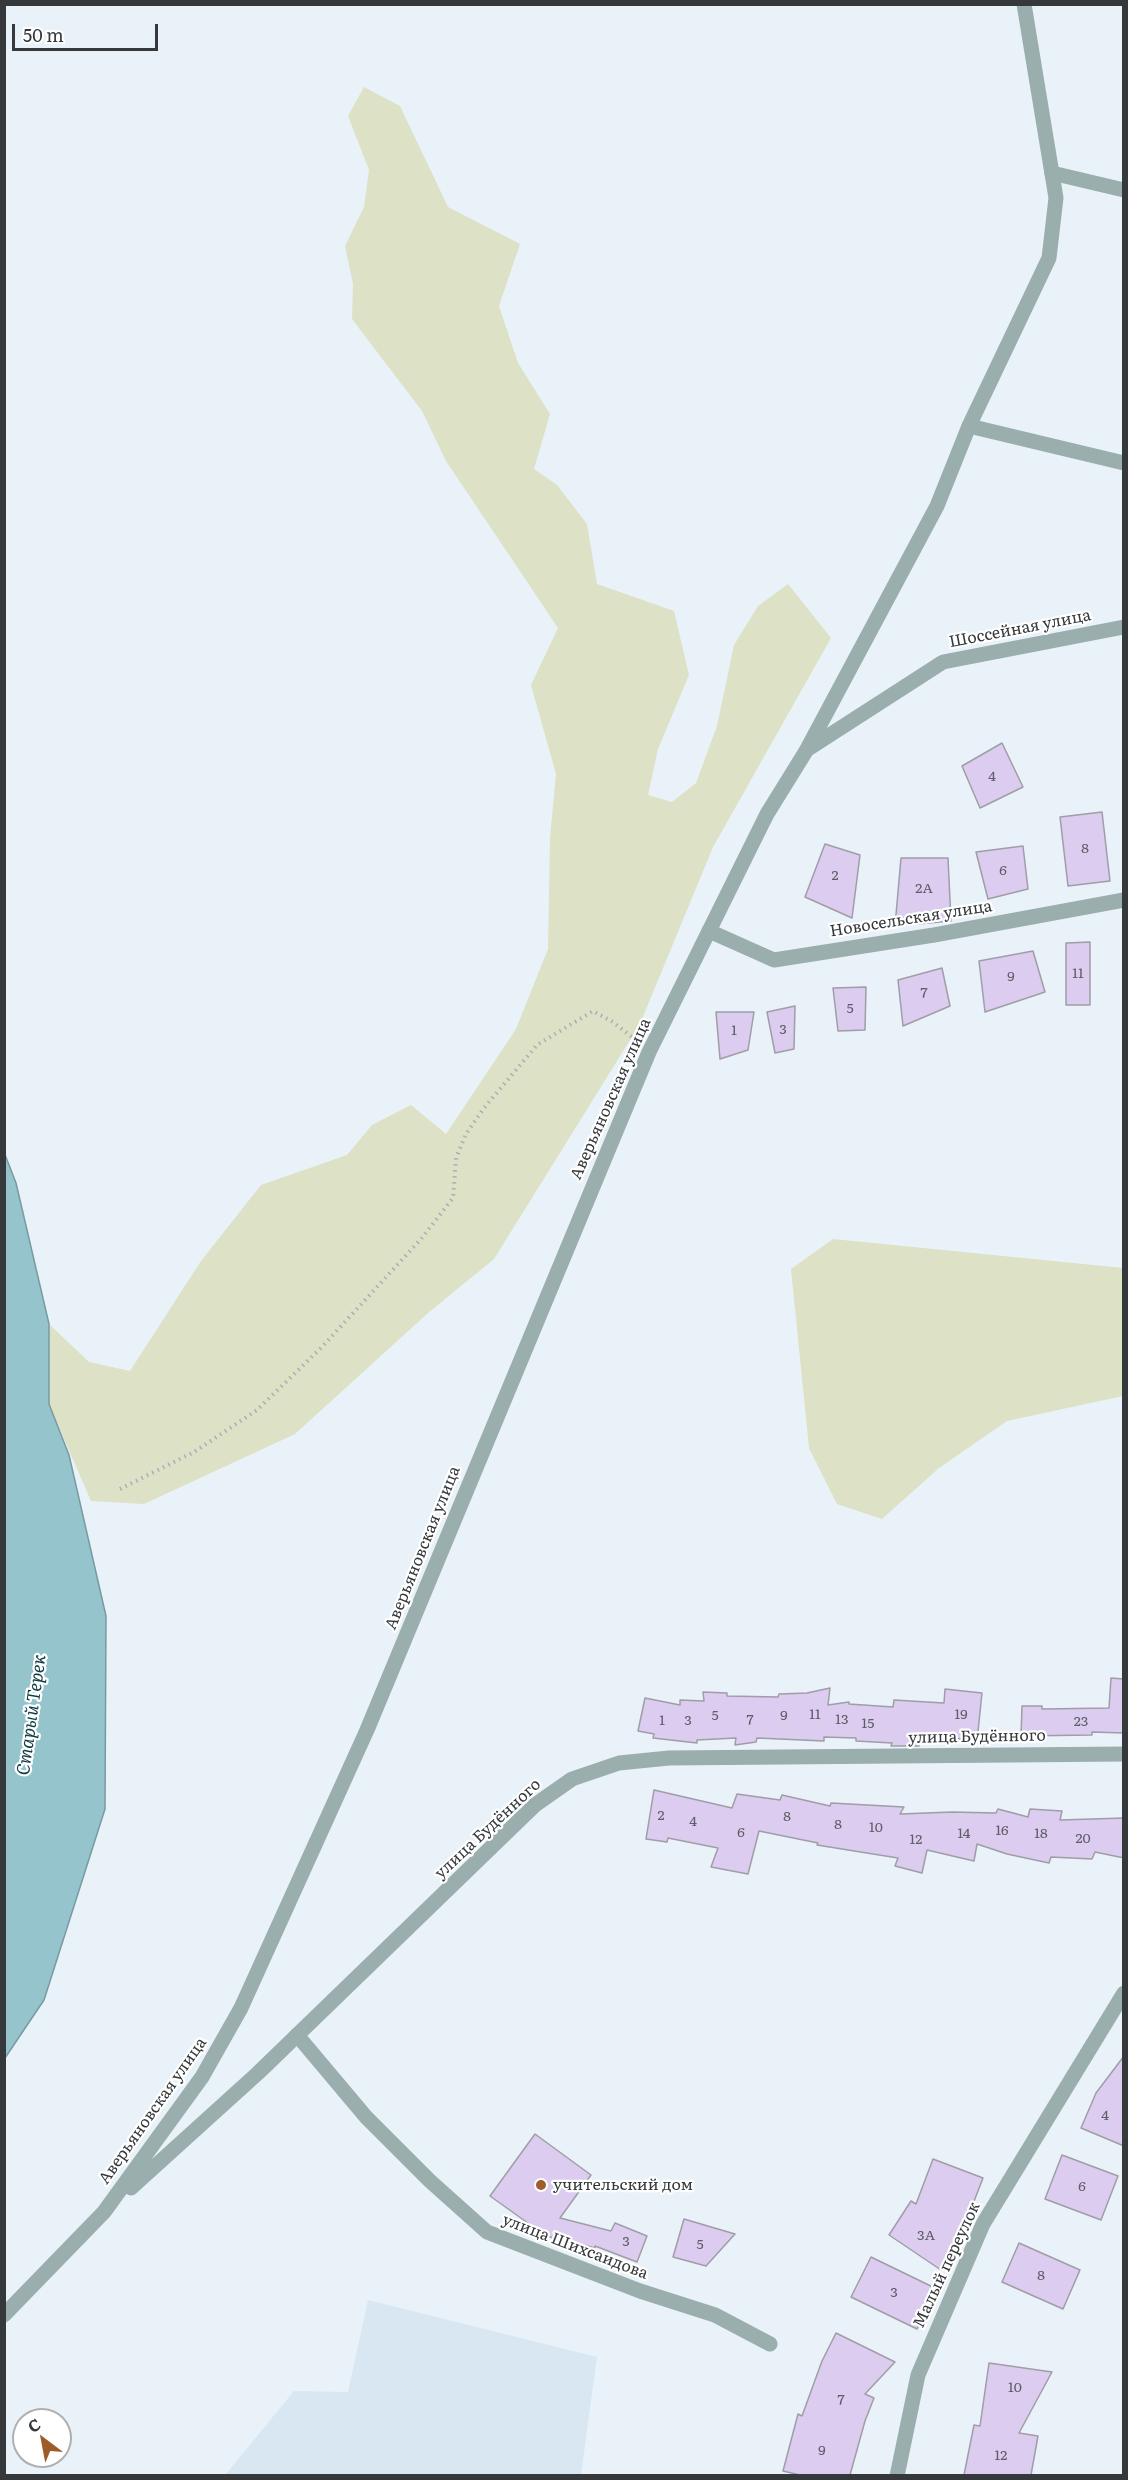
<!DOCTYPE html>
<html>
<head>
<meta charset="utf-8">
<style>
  body { margin:0 }
  #map { position:relative; width:1128px; height:2480px; overflow:hidden; background:#e9f2f8; font-family:Literata,serif }
  canvas { display:block }
  .frame { position:absolute; inset:0; border:6px solid #35393b; pointer-events:none }
  .north { position:absolute; left:12px; top:2408px; width:60px; height:60px; box-sizing:border-box; background:#fff; border:2px solid #aeb0b1; border-radius:50%; rotate:328deg; font-size:16px; font-weight:700; line-height:24px; text-align:center; color:#35393b }
  .north::after { content:''; display:block; margin:auto; width:21px; height:27px; background:#9e5c28; clip-path:polygon(50% 0,100% 100%,50% 72%,0 100%) }
  .scale { position:absolute; left:12px; top:24px; width:146px; height:27px; box-sizing:border-box; border:3px solid #35393b; border-top:0; padding-left:8px; font-size:18px; line-height:21px; white-space:nowrap; color:#35393b; -webkit-text-stroke:4px #fff; paint-order:stroke }
</style>
</head>
<body>
<div id="map">
<canvas width="1128" height="2480"></canvas>
<div class="frame"></div>
<div class="north">С</div>
<div class="scale">50 m</div>
</div>
<script>
const context = document.querySelector('canvas').getContext('2d');
context.lineJoin = 'round';
function fill(path, color) { context.fillStyle = color; context.fill(path, 'evenodd'); }
const toPath = rows => new Path2D(rows.map(r => 'M' + r).join(''));
function trace(path, color, width, dash) { context.strokeStyle = color; context.lineWidth = width; context.lineCap = dash ? 'butt' : 'round'; context.setLineDash(dash || []); context.stroke(path); }
function write(font, color, halo, rows, align = 'center') {
  context.font = font + ' Literata,serif'; context.lineWidth = 4.5; context.setLineDash([]); context.textBaseline = 'middle'; context.strokeStyle = halo; context.fillStyle = color; for (const [text, x, y, turn = 0] of rows) {
    context.save(); context.translate(x, y); context.rotate((+turn || 0) * Math.PI / 180); context.textAlign = isNaN(turn) ? turn : align; if (halo) context.strokeText(text, 0, 0); context.fillText(text, 0, 0); context.restore();
  }
}
fill(toPath([
  [368,2300,597,2357,581,2475,225,2475,294,2391,348,2392]
]), '#d9e7f3');
fill(toPath([
  [364,87,400,106,448,207,520,244,499,306,518,363,550,414,534,469,557,485,587,524,597,584,674,611,689,675,658,749,648,795,672,802,696,783,717,726,734,645,758,606,788,584,831,638,713,847,640,1024,494,1259,428,1313,295,1434,144,1504,91,1501,49,1404,49,1324,89,1362,130,1371,201,1261,261,1185,347,1155,372,1125,411,1105,446,1134,516,1029,548,949,550,838,556,774,531,685,558,628,446,461,422,411,352,319,353,284,345,246,364,207,369,170,348,116],
  [833,1239,1123,1268,1123,1396,1007,1421,939,1468,882,1519,837,1504,809,1448,791,1269]
]), '#dde1c6');
const water = toPath([
  [4,1152,16,1183,49,1324,49,1404,69,1455,106,1616,105,1809,44,2000,5,2058,4,1152]
]);
fill(water, '#95c4cd');
trace(water, '#789aa1', 1.5);
const building = toPath([
  [1002,743,1023,787,980,808,962,766,1002,743],
  [1102,812,1110,881,1068,886,1060,817,1102,812],
  [825,844,860,855,852,918,805,897,825,844],
  [1023,846,1028,889,988,899,976,852,1023,846],
  [901,858,948,858,951,921,895,926,901,858],
  [1090,942,1090,1005,1066,1005,1066,943,1090,942],
  [1033,951,1045,992,985,1012,979,961,1033,951],
  [942,968,950,1006,903,1026,898,980,942,968],
  [866,987,865,1030,838,1031,833,988,866,987],
  [795,1006,794,1049,775,1053,767,1012,795,1006],
  [716,1012,754,1012,748,1050,720,1059,716,1012],
  [1111,1678,1124,1679,1124,1733,1092,1732,1092,1735,1021,1736,1022,1706,1042,1706,1042,1709,1109,1708,1111,1678],
  [830,1688,828,1705,849,1702,849,1704,893,1707,894,1700,944,1703,945,1689,982,1693,977,1741,920,1734,919,1746,891,1746,892,1743,856,1741,856,1738,824,1737,824,1741,757,1738,756,1742,735,1745,736,1738,697,1740,697,1743,653,1738,654,1734,638,1731,645,1698,680,1705,680,1700,704,1701,703,1692,727,1693,727,1696,778,1697,779,1694,807,1693,830,1688],
  [654,1790,732,1808,737,1794,780,1800,782,1795,830,1806,831,1803,904,1807,900,1814,952,1812,996,1813,998,1809,1028,1817,1030,1809,1062,1811,1060,1820,1124,1818,1124,1858,1095,1852,1092,1859,1051,1857,1049,1863,1007,1854,977,1844,974,1861,927,1850,922,1873,895,1866,898,1858,817,1845,818,1843,759,1831,748,1874,711,1867,718,1848,668,1838,667,1842,646,1839,654,1790],
  [1124,2056,1124,2146,1081,2128,1096,2093,1124,2056],
  [535,2134,591,2175,560,2218,611,2231,615,2223,647,2236,637,2262,595,2246,595,2248,546,2236,490,2196,535,2134],
  [1062,2155,1118,2176,1101,2220,1045,2199,1062,2155],
  [933,2159,983,2178,961,2235,963,2236,941,2270,889,2235,911,2201,916,2204,933,2159],
  [684,2219,735,2234,706,2266,673,2257,684,2219],
  [1019,2243,1080,2270,1063,2309,1002,2282,1019,2243],
  [871,2257,937,2289,917,2329,851,2297,871,2257],
  [836,2333,895,2362,865,2394,874,2398,865,2421,850,2475,800,2475,783,2471,798,2414,802,2416,822,2361,836,2333],
  [989,2363,1052,2372,1019,2433,1038,2436,1031,2475,964,2475,974,2425,980,2426,989,2363]
]);
fill(building, '#dbccf0');
trace(building, '#a09da6', 1.5);
trace(toPath([
  [120,1489,194,1452,257,1410,322,1347,421,1239,453,1198,456,1158,466,1134,484,1108,537,1045,593,1011,613,1022,637,1041]
]), '#a9b0b5', 4, [1.5, 4.5]);
trace(toPath([
  [1052,173,1124,190],
  [969,426,1124,463],
  [709,931,774,960,934,935,1124,900],
  [297,2035,366,2117,430,2181,487,2232,640,2291,715,2315,770,2344],
  [897,2476,918,2375,983,2224,1124,1993]
]), '#9aaeae', 15);
trace(toPath([
  [808,749,943,662,1124,627],
  [131,2188,258,2073,535,1805,572,1779,619,1763,669,1758,1124,1754],
  [4,2315,104,2212,202,2077,241,2008,367,1730,649,1052,767,814,806,751,937,506,969,426,1049,258,1056,198,1024,4]
]), '#9aaeae', 15);
for (const [x, y, r, color] of [
  [541,2185,6,"#9e5c28"]
]) { const dot = new Path2D(); dot.arc(x, y, r, 0, 2 * Math.PI); context.fillStyle = color; context.fill(dot); trace(dot, '#fff', 2); }
write('14px', '#5e5e68', null, [
  ["4",992,777],
  ["8",1085,849],
  ["6",1003,871],
  ["2",835,876],
  ["2А",924,889],
  ["11",1078,974],
  ["9",1011,977],
  ["7",924,993],
  ["5",850,1009],
  ["3",783,1030],
  ["1",734,1031],
  ["11",815,1715],
  ["19",961,1715],
  ["5",715,1716],
  ["9",784,1716],
  ["7",750,1720],
  ["13",842,1720],
  ["1",662,1721],
  ["3",688,1721],
  ["23",1081,1722],
  ["15",868,1724],
  ["2",661,1816],
  ["8",787,1817],
  ["4",693,1822],
  ["8",838,1825],
  ["10",876,1828],
  ["16",1002,1831],
  ["6",741,1833],
  ["14",964,1834],
  ["18",1041,1834],
  ["20",1083,1839],
  ["12",916,1840],
  ["4",1105,2116],
  ["6",1082,2187],
  ["3А",926,2236],
  ["3",626,2242],
  ["5",700,2245],
  ["8",1041,2276],
  ["3",894,2293],
  ["10",1015,2388],
  ["7",841,2400],
  ["9",822,2451],
  ["12",1001,2456]
]);
write('16px', '#35393b', '#fff', [
  ["Шоссейная улица",1020,629,-11],
  ["Новосельская улица",911,919,-9],
  ["Аверьяновская улица",611,1099,-66],
  ["Аверьяновская улица",423,1548,-68],
  ["улица Будённого",977,1737,-1],
  ["улица Будённого",488,1829,-43],
  ["Аверьяновская улица",153,2111,-55],
  ["улица Шихсаидова",575,2247,21],
  ["Малый переулок",947,2265,-65]
]);
write('16px', '#35393b', '#fff', [
  ["учительский дом",553,2185]
], 'left');
write('italic 18px', '#103d44', '#fff', [
  ["Старый Терек",32,1715,-82]
]);
</script>
</body>
</html>
